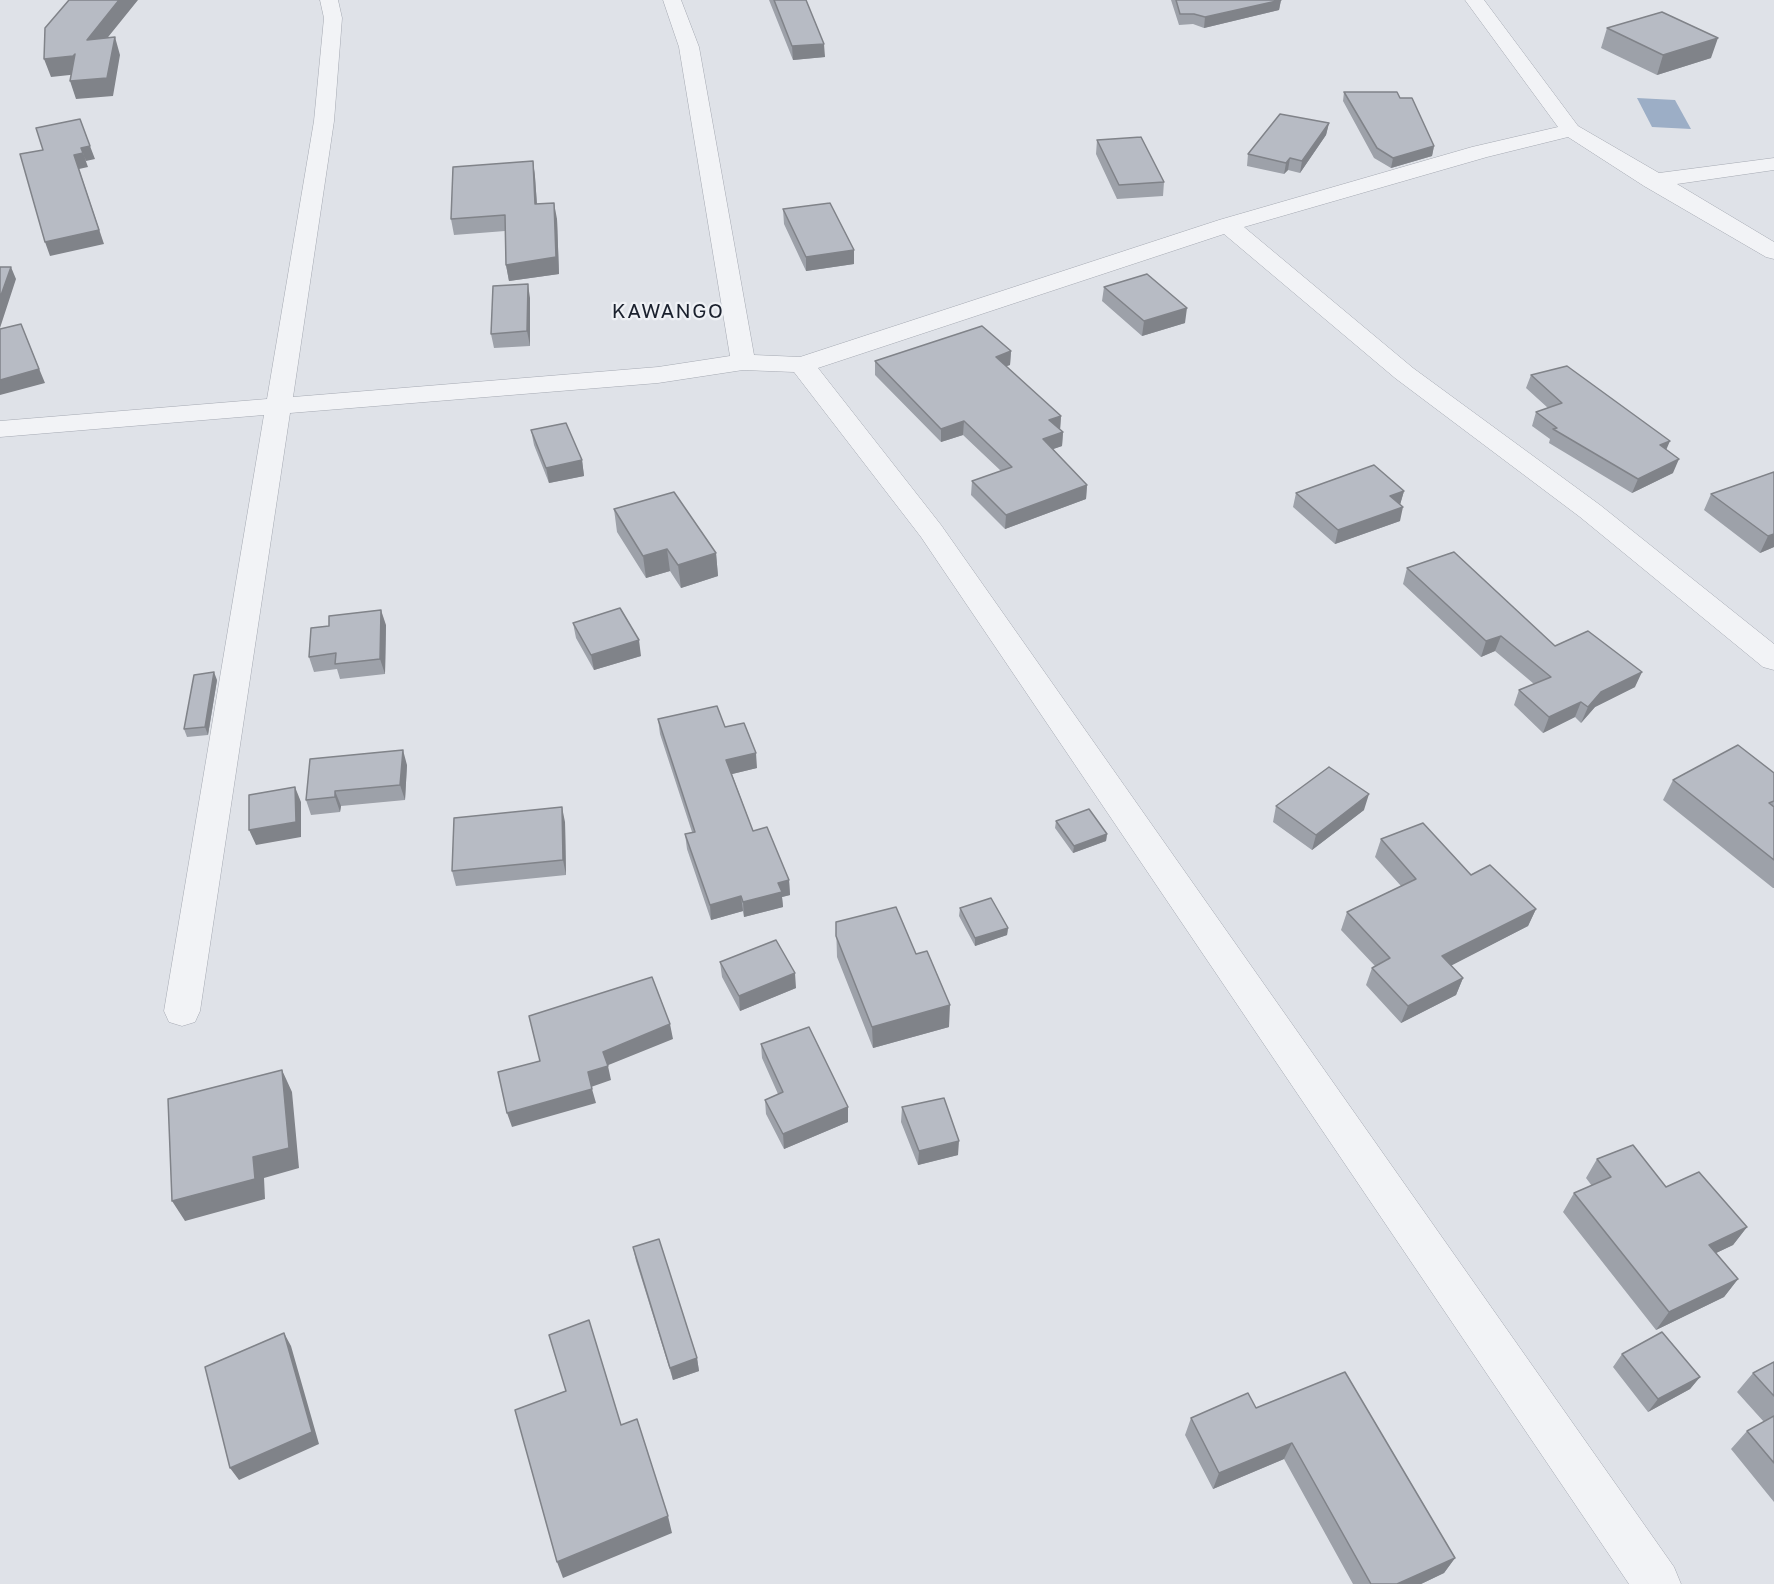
<!DOCTYPE html>
<html>
<head>
<meta charset="utf-8">
<style>
  body { margin:0 }
  canvas { display:block; background:#dfe2e8 }
</style>
</head>
<body>
<canvas width="1774" height="1584"></canvas>
<script>
const context = document.querySelector('canvas').getContext('2d');
context.lineJoin = 'round';
function fill(path, color) { context.fillStyle = color; context.fill(path, 'evenodd'); }
const toPath = rows => new Path2D(rows.map(r => 'M' + r).join(''));
function trace(path, color, width, dash) { context.strokeStyle = color; context.lineWidth = width; context.lineCap = dash ? 'butt' : 'round'; context.setLineDash(dash || []); context.stroke(path); }
function write(font, color, halo, rows, align = 'center') {
  context.font = font + ' "Golos Text",sans-serif'; context.lineWidth = 4.5; context.setLineDash([]); context.textBaseline = 'middle'; context.strokeStyle = halo; context.fillStyle = color; for (const [text, x, y, turn = 0] of rows) {
    context.save(); context.translate(x, y); context.rotate((+turn || 0) * Math.PI / 180); context.textAlign = isNaN(turn) ? turn : align; if (halo) context.strokeText(text, 0, 0); context.fillText(text, 0, 0); context.restore();
  }
}
fill(toPath([
  [1637,98,1675,100,1691,129,1652,127]
]), '#9caec6');
const minor = toPath([
  [320,0,338,0,342,18,334,121,293,397,658,367,730,356,679,47,663,0,681,0,699,47,754,355,800,357,1219,220,1472,147,1558,127,1465,0,1484,0,1578,126,1659,173,1774,158,1774,170,1677,184,1774,242,1774,259,1766,257,1644,186,1568,137,1487,157,1244,227,1413,368,1600,505,1774,644,1774,670,1763,667,1580,517,1395,378,1224,234,818,368,941,525,1674,1567,1681,1584,1629,1584,921,537,794,372,743,370,658,383,290,413,200,1011,195,1022,182,1026,169,1022,164,1011,264,415,0,437,0,421,267,399,314,121,324,18,320,0]
]);
trace(minor, '#a5a9b2', 1);
fill(minor, '#f2f3f6');
fill(toPath([
  [769,0,806,0,825,57,793,60],
  [1171,0,1281,0,1279,10,1204,28,1193,24,1179,25],
  [1607,28,1711,58,1657,75,1601,48],
  [1344,92,1400,98,1434,146,1432,156,1391,168,1374,158,1343,101],
  [1329,123,1326,135,1300,173,1288,170,1284,174,1247,166,1248,154],
  [1097,140,1164,182,1163,196,1117,199,1096,154],
  [533,161,535,177,537,204,557,219,559,274,509,281,506,265,505,231,454,235,451,219],
  [783,209,854,250,854,264,806,271,784,224],
  [1104,287,1185,323,1142,336,1102,301],
  [530,298,530,346,494,348,491,334],
  [1011,351,1010,365,1006,366,1061,416,1060,430,1063,432,1062,446,1053,449,1087,485,1086,499,1005,529,971,495,972,481,1001,471,963,435,941,442,875,375,875,361],
  [1531,375,1666,450,1673,473,1632,493,1549,443,1550,439,1532,426,1536,412,1548,408,1526,388],
  [531,430,582,460,584,476,549,483,534,445],
  [1774,472,1774,547,1760,553,1704,510,1711,494],
  [1404,491,1400,504,1400,521,1335,544,1293,507,1296,493],
  [614,509,716,553,718,576,681,588,670,571,646,578,617,532],
  [1407,568,1555,646,1635,687,1595,707,1581,723,1575,717,1543,733,1514,705,1519,690,1534,684,1495,651,1481,657,1403,584],
  [573,623,641,656,594,670,576,638],
  [386,625,385,674,340,679,337,669,314,672,309,657],
  [217,680,208,735,187,737,184,729],
  [658,719,725,727,757,768,732,774,753,831,789,880,790,895,782,897,783,907,744,917,743,911,711,920,687,849,685,834,692,832,660,734],
  [407,765,405,800,341,806,340,812,311,815,306,800],
  [1774,773,1774,888,1773,888,1663,800,1673,780],
  [1276,806,1364,810,1312,850,1273,822],
  [1056,821,1107,834,1106,841,1073,853,1055,828],
  [565,822,566,875,456,886,452,871],
  [1381,839,1471,875,1536,909,1528,926,1451,965,1463,978,1456,995,1401,1023,1366,985,1372,968,1375,966,1341,930,1347,912,1401,886,1375,857],
  [960,908,1008,928,1007,935,975,946,959,916],
  [836,922,916,954,949,1027,873,1048,837,957],
  [720,962,796,988,740,1011,722,977],
  [761,1044,848,1107,848,1122,784,1149,766,1114,765,1100,778,1094,762,1058],
  [902,1107,958,1155,918,1165,901,1122],
  [1597,1159,1666,1187,1747,1227,1733,1245,1716,1253,1738,1279,1724,1297,1656,1330,1563,1212,1574,1193,1592,1186,1586,1178],
  [633,1247,697,1358,699,1371,673,1380,636,1261],
  [1622,1354,1700,1377,1690,1389,1648,1412,1613,1367],
  [1774,1362,1774,1502,1731,1449,1747,1431,1764,1422,1737,1392,1753,1373],
  [1256,1408,1455,1558,1444,1573,1421,1584,1353,1584,1284,1459,1213,1489,1185,1435,1191,1418]
]), '#9da1a9');
fill(toPath([
  [119,0,138,0,92,57,87,40],
  [1281,0,1279,10,1204,28,1205,17],
  [115,37,120,55,113,96,76,99,70,81],
  [1718,38,1711,58,1657,75,1663,55],
  [824,44,825,57,793,60,792,46],
  [75,54,79,74,51,77,44,59],
  [1329,123,1326,135,1300,173,1302,161],
  [90,146,95,159,86,161,81,148],
  [1434,146,1432,156,1391,168,1393,158],
  [83,153,88,167,79,169,104,244,50,256,45,242,74,155],
  [1290,158,1288,170,1284,174,1286,163],
  [533,161,535,177,538,220,535,204],
  [554,203,557,219,559,274,509,281,506,265],
  [854,250,854,264,806,271,806,257],
  [11,267,16,279,0,328,0,298],
  [528,284,530,298,530,346,527,331],
  [1187,308,1185,323,1142,336,1144,321],
  [26,337,45,383,0,395,0,380],
  [1011,351,1010,365,995,370,996,357],
  [1061,416,1060,430,1049,420],
  [964,421,963,435,941,442,941,429],
  [1063,432,1062,446,1042,453,1043,439],
  [1670,441,1664,455,1660,445],
  [1679,459,1673,473,1632,493,1638,479],
  [582,460,584,476,549,483,546,468],
  [1087,485,1086,499,1005,529,1006,515],
  [1404,491,1400,505,1390,496],
  [1403,507,1400,521,1335,544,1338,530],
  [1774,534,1774,547,1760,553,1768,536],
  [667,549,670,571,646,578,643,556],
  [716,553,718,576,681,588,678,565],
  [381,610,386,625,385,674,380,659],
  [1501,636,1495,651,1481,657,1486,641],
  [639,640,641,656,594,670,591,655],
  [214,672,217,680,208,735,205,727],
  [1642,672,1635,687,1595,707,1581,723,1588,707,1601,692],
  [1581,702,1575,717,1543,733,1549,717],
  [403,750,407,765,405,800,400,785],
  [756,753,757,768,728,775,726,760],
  [295,787,301,802,301,837,256,845,249,830],
  [335,791,341,806,340,812,335,797],
  [1369,794,1364,810,1312,850,1316,835],
  [562,807,565,822,566,875,563,860],
  [1107,834,1106,841,1073,853,1074,846],
  [789,880,790,895,782,897,783,907,744,917,743,902,778,883],
  [741,896,743,911,711,920,710,905],
  [1536,909,1528,926,1435,974,1442,956],
  [1008,928,1007,935,975,946,975,938],
  [795,973,796,988,740,1011,739,996],
  [1463,978,1456,995,1401,1023,1408,1006],
  [950,1005,949,1027,873,1048,872,1027],
  [670,1024,673,1039,606,1066,603,1052],
  [608,1066,611,1080,591,1087,588,1072],
  [282,1070,292,1092,299,1168,264,1178,265,1199,185,1221,172,1201,253,1157],
  [592,1089,596,1103,512,1127,507,1113],
  [848,1107,848,1122,784,1149,783,1134],
  [959,1141,958,1155,918,1165,919,1151],
  [1747,1227,1733,1245,1695,1263,1709,1245],
  [1738,1279,1724,1297,1656,1330,1669,1312],
  [284,1333,291,1346,319,1444,239,1480,230,1468],
  [697,1358,699,1371,673,1380,670,1368],
  [1700,1377,1690,1389,1648,1412,1658,1399],
  [1292,1443,1284,1459,1213,1489,1219,1473],
  [668,1516,672,1533,563,1578,557,1562],
  [1455,1558,1444,1573,1421,1584,1397,1584]
]), '#808389');
const building = toPath([
  [69,0,119,0,87,40,115,37,107,78,70,81,75,54,73,56,44,59,45,28,69,0],
  [774,0,806,0,824,44,792,46,774,0],
  [1176,0,1281,0,1205,17,1194,14,1180,14,1176,0],
  [1662,12,1718,38,1663,55,1607,28,1662,12],
  [1344,92,1397,92,1400,98,1412,98,1434,146,1393,158,1377,148,1344,92],
  [1280,114,1329,123,1302,161,1290,158,1286,163,1248,154,1280,114],
  [80,119,90,146,81,148,83,153,74,155,99,230,45,242,20,154,43,150,36,128,80,119],
  [1141,137,1164,182,1119,185,1097,140,1141,137],
  [533,161,535,204,554,203,556,257,506,265,505,215,451,219,453,167,533,161],
  [830,203,854,250,806,257,783,209,830,203],
  [0,267,11,267,0,298,0,267],
  [1147,274,1187,308,1144,321,1104,287,1147,274],
  [528,284,527,331,491,334,493,286,528,284],
  [21,324,39,369,0,380,0,329,21,324],
  [982,326,1011,351,996,357,1061,416,1049,420,1063,432,1043,439,1087,485,1006,515,972,481,1012,467,964,421,941,429,875,361,982,326],
  [1567,366,1670,441,1660,445,1679,459,1638,479,1553,429,1557,428,1536,412,1562,403,1531,375,1567,366],
  [566,423,582,460,546,468,531,430,566,423],
  [1374,465,1404,491,1390,496,1403,507,1338,530,1296,493,1374,465],
  [1774,472,1774,534,1768,536,1711,494,1774,472],
  [674,492,716,553,678,565,667,549,643,556,614,509,674,492],
  [1454,552,1555,646,1588,631,1642,672,1601,692,1588,707,1581,702,1549,717,1519,690,1551,677,1501,636,1486,641,1407,568,1454,552],
  [620,608,639,640,591,655,573,623,620,608],
  [381,610,380,659,335,664,336,653,309,657,311,628,329,626,329,616,381,610],
  [214,672,205,727,184,729,194,675,214,672],
  [717,706,725,727,744,723,756,753,726,760,753,831,767,827,789,880,778,883,782,892,743,902,741,896,710,905,685,834,695,832,658,719,717,706],
  [1738,745,1774,773,1774,801,1769,803,1774,807,1774,860,1673,780,1738,745],
  [403,750,400,785,335,791,335,797,306,800,310,759,403,750],
  [1329,767,1369,794,1316,835,1276,806,1329,767],
  [295,787,296,822,249,830,249,795,295,787],
  [562,807,563,860,452,871,454,818,562,807],
  [1089,809,1107,834,1074,846,1056,821,1089,809],
  [1423,823,1471,875,1490,865,1536,909,1442,956,1463,978,1408,1006,1372,968,1390,958,1347,912,1416,879,1381,839,1423,823],
  [991,898,1008,928,975,938,960,908,991,898],
  [896,907,916,954,927,951,950,1005,872,1027,836,936,836,922,896,907],
  [776,940,795,973,739,996,720,962,776,940],
  [652,977,670,1024,603,1052,608,1066,588,1072,592,1089,507,1113,498,1072,540,1061,529,1016,652,977],
  [809,1027,848,1107,783,1134,765,1100,783,1092,761,1044,809,1027],
  [282,1070,289,1148,253,1157,255,1179,172,1201,168,1099,282,1070],
  [944,1098,959,1141,919,1151,902,1107,944,1098],
  [1633,1145,1666,1187,1699,1172,1747,1227,1709,1245,1738,1279,1669,1312,1574,1193,1611,1177,1597,1159,1633,1145],
  [659,1239,697,1358,670,1368,633,1247,659,1239],
  [589,1320,621,1425,637,1419,668,1516,557,1562,515,1410,566,1391,549,1335,589,1320],
  [1662,1332,1700,1377,1658,1399,1622,1354,1662,1332],
  [284,1333,312,1432,230,1468,205,1367,284,1333],
  [1774,1362,1774,1396,1753,1373,1774,1362],
  [1345,1372,1455,1558,1397,1584,1371,1584,1292,1443,1219,1473,1191,1418,1248,1393,1256,1408,1345,1372],
  [1774,1416,1774,1463,1747,1431,1774,1416]
]);
fill(building, '#b7bbc4');
trace(building, '#808389', 1.5);
context.letterSpacing = '1.5px';
write('20px', '#1b212e', '#eff1f5', [
  ["KAWANGO",668,312]
]);
context.letterSpacing = '0px';
</script>
</body>
</html>
